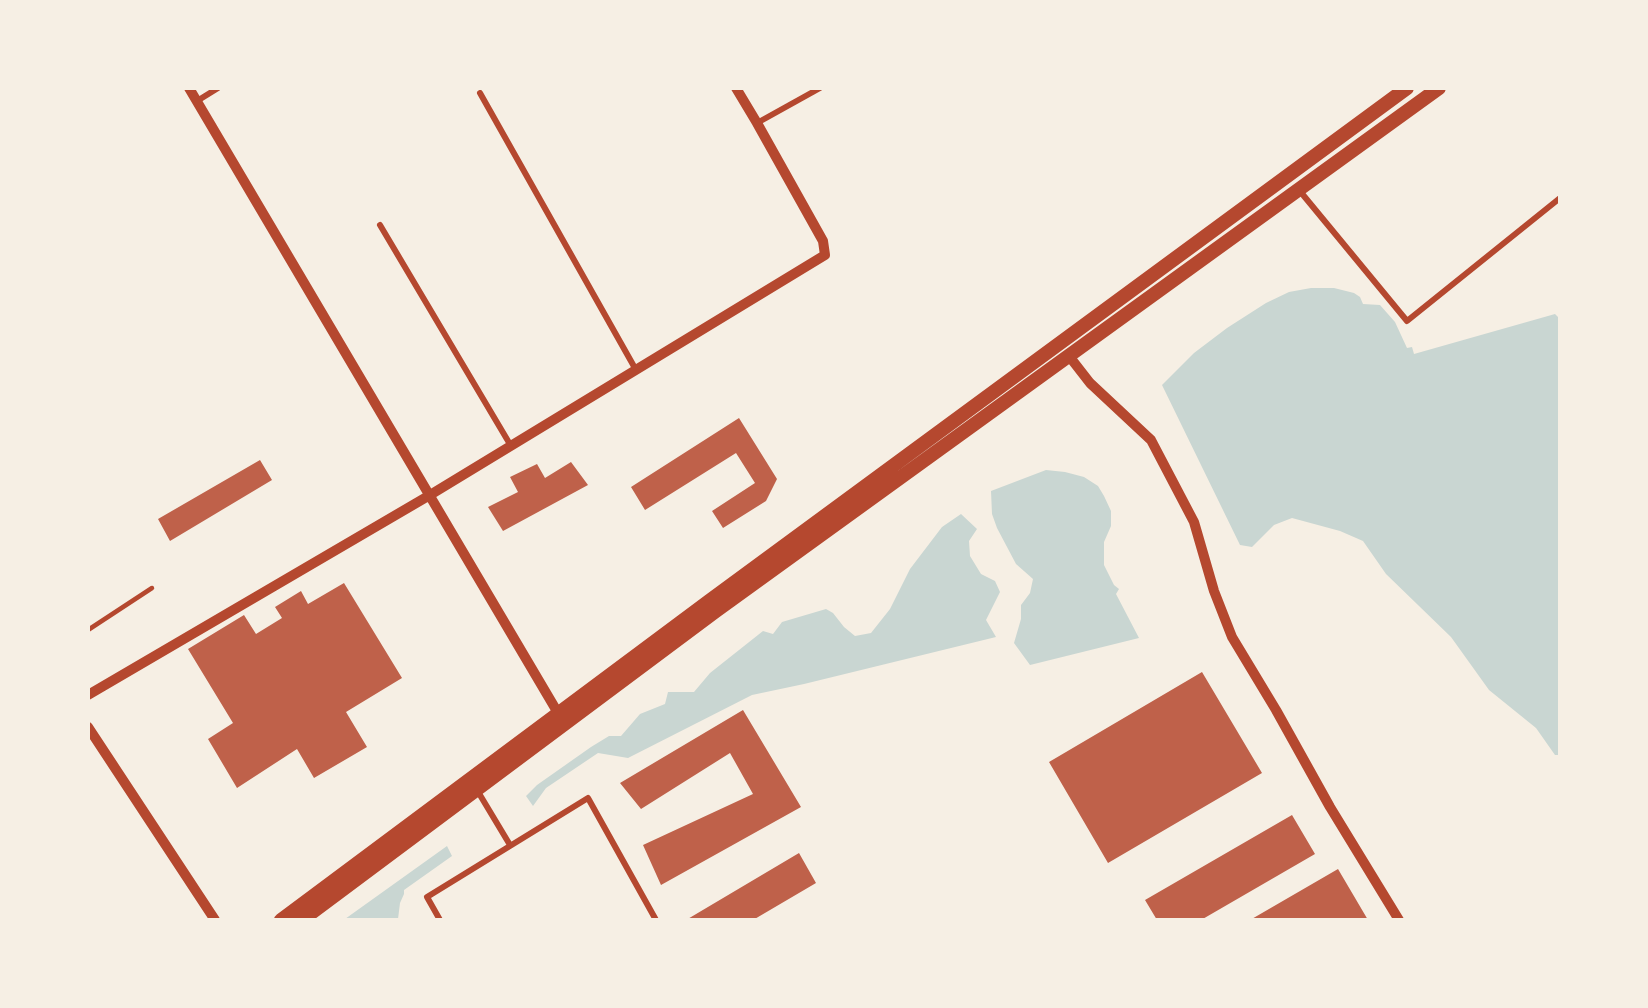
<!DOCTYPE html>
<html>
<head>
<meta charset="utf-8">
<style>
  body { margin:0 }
  #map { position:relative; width:1648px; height:1008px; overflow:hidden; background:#f6efe4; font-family:Georgia,serif }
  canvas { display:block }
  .frame { position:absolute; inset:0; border:90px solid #f6efe4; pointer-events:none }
</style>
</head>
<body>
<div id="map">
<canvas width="1648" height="1008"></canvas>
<div class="frame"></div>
</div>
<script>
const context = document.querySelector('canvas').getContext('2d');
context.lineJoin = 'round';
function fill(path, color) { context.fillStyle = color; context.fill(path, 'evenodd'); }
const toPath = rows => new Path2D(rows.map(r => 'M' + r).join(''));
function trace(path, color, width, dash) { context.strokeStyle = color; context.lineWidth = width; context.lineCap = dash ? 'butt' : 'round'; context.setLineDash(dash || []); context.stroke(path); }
fill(toPath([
  [1311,288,1334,288,1354,293,1360,297,1363,304,1380,305,1395,322,1407,348,1412,347,1414,354,1555,314,1559,318,1559,755,1555,755,1536,728,1489,690,1451,637,1386,574,1363,541,1340,531,1292,518,1274,525,1252,547,1240,545,1162,385,1194,353,1227,328,1266,303,1289,292],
  [1046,470,1065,472,1084,477,1098,486,1104,496,1111,511,1111,526,1104,542,1104,565,1114,585,1119,589,1116,594,1139,638,1030,665,1014,643,1021,619,1021,605,1030,593,1033,579,1016,564,997,528,992,514,991,491],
  [961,514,977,529,969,541,970,556,981,574,995,581,1000,592,986,620,996,637,804,684,752,695,628,758,598,753,546,788,533,806,526,796,537,785,591,747,609,736,621,736,640,714,665,704,668,692,694,692,710,673,763,631,773,634,782,622,826,609,833,613,844,627,855,636,871,633,890,609,910,569,942,527],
  [447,846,452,856,404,890,404,894,400,903,398,919,345,919]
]), '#c9d6d2');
fill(toPath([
  [739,418,777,479,766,501,723,528,712,511,755,483,736,453,645,510,631,487],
  [260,460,272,480,170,541,158,519],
  [571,462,588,485,503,531,488,507,518,492,510,477,537,464,545,478],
  [344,583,402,678,346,712,367,747,314,778,297,749,237,788,208,739,233,723,188,649,244,615,256,634,282,618,275,607,301,591,308,604],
  [1202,672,1262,773,1108,863,1049,762],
  [743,710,801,807,661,885,643,845,753,794,730,753,641,809,620,783],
  [1292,815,1315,854,1201,920,1157,920,1145,900],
  [799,853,816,883,753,920,686,920],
  [1338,869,1368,920,1250,920]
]), '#bf614a');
trace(toPath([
  [88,630,152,588]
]), '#b5482f', 4.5);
trace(toPath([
  [480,93,636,370],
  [197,101,218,88],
  [757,123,820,88],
  [1299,190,1407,321,1560,198],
  [380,225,511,446],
  [477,790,510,845],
  [440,920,427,897,588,798,656,920]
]), '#b5482f', 6);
trace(toPath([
  [189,88,558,713],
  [1069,356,1090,383,1151,440,1194,522,1214,591,1232,637,1276,710,1330,807,1399,920],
  [88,695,430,495,825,255,823,241,757,123,736,88],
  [88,727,215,920]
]), '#b5482f', 10);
trace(toPath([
  [281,920,709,601,1407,88],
  [302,920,716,611,1439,88]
]), '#b5482f', 14);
</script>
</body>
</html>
